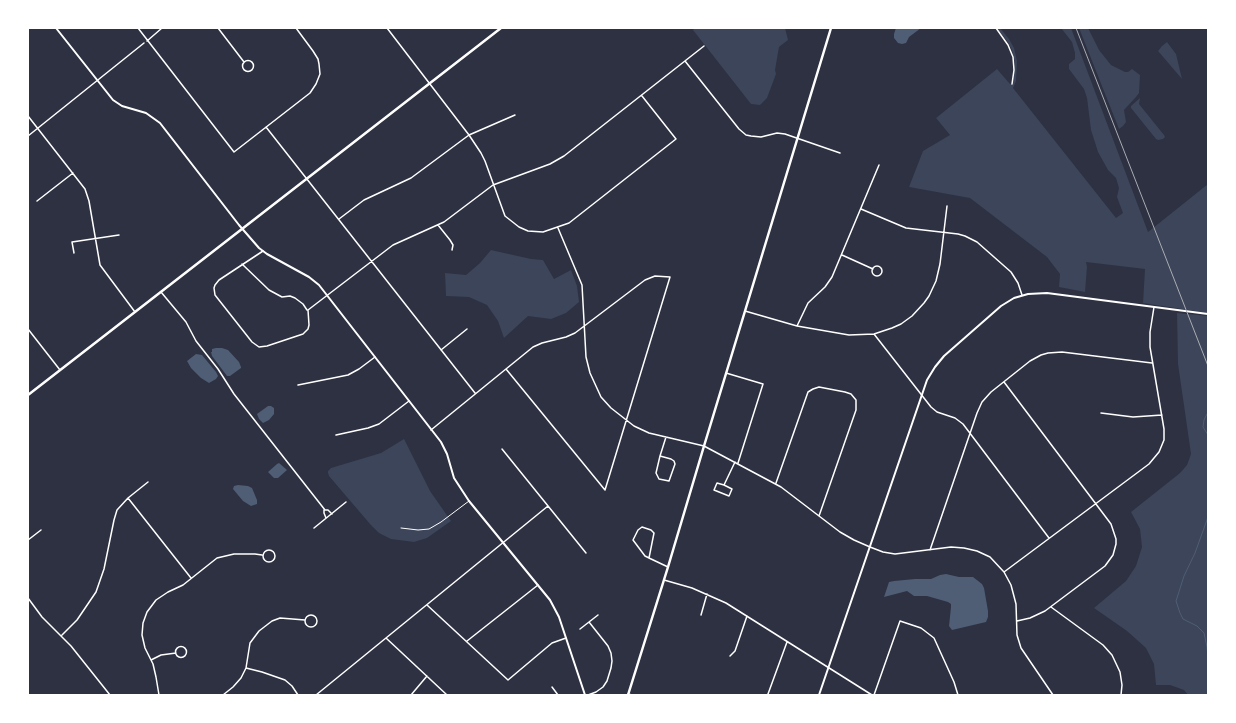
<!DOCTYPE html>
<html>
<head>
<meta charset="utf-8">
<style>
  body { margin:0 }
  #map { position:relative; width:1236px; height:723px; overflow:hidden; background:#2d3142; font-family:"DM Sans",sans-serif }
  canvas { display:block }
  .frame { position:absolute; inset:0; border:29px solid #fff; pointer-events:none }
</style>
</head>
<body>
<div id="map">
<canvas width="1236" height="723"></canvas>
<div class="frame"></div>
</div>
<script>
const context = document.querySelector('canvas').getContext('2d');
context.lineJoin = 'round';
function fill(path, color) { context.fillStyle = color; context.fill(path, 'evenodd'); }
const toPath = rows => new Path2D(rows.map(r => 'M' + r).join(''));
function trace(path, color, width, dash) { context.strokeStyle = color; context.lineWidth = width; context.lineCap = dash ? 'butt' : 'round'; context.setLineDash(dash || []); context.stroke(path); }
fill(toPath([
  [695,28,785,28,788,40,779,47,775,70,776,74,767,98,760,105,751,104,693,30],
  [997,28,1000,28,1009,39,1014,48,1017,61,1016,81,1013,88,1116,218,1123,213,1117,197,1119,188,1116,178,1108,170,1098,152,1091,130,1087,98,1084,89,1069,69,1069,64,1075,59,1075,53,1072,42,1061,28,1071,28,1148,232,1208,184,1208,313,1143,303,1145,269,1086,262,1087,267,1085,292,1059,287,1060,274,1047,257,970,198,909,187,923,151,950,135,936,118,997,69,1010,84,1013,84,1015,63,1012,50,1007,41],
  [1079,28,1088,28,1099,50,1111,65,1125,72,1128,72,1132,69,1140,75,1139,93,1136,97,1124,110,1126,122,1123,126,1119,129],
  [1167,42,1176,54,1182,79,1158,51,1162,46],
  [1140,98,1139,104,1164,135,1165,137,1163,139,1158,140,1156,139,1131,108,1131,106],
  [491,250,531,259,543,260,554,279,571,270,577,286,579,302,566,313,551,319,528,316,504,338,498,321,487,305,469,297,446,296,445,273,466,275,480,263],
  [1177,313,1208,316,1208,695,1188,695,1184,690,1170,685,1156,685,1154,664,1146,648,1127,631,1094,608,1126,581,1136,566,1142,547,1140,529,1131,512,1180,473,1187,465,1191,454,1178,364],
  [404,439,430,491,451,521,427,538,414,542,391,539,379,533,370,524,329,476,328,473,328,471,331,468,381,453]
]), '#3c4559');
fill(toPath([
  [896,28,921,28,909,37,906,43,902,44,898,43,894,38,894,34],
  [216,348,222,348,228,350,239,362,241,367,241,368,230,376,227,376,212,356,211,352,212,352,212,349],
  [196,354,202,355,216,372,218,376,216,379,209,383,201,378,191,368,187,361],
  [268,406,271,406,274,408,274,414,269,420,263,423,259,419,257,414],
  [279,463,287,470,278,478,274,478,268,472,277,464],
  [238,485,248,486,252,488,257,500,257,504,251,506,243,501,233,489,234,486],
  [946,574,959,577,973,577,982,584,984,588,988,611,988,617,986,622,952,630,949,626,951,607,951,604,948,602,927,596,914,596,907,591,884,597,889,582,894,581,915,579,931,579,940,575]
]), '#4f5d75');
trace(toPath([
  [1207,414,1204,420,1203,427,1208,435],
  [1208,517,1195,553,1184,576,1176,601,1180,613,1183,619,1197,626,1204,633,1207,647,1208,657]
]), '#4f5d75', 1);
trace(toPath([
  [401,528,418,530,429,529,441,522,469,501]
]), '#fff', 1);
trace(toPath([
  [138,28,234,152,310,93,316,84,320,74,319,64,318,59,313,51,296,28],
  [218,28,244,62],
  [387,28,469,135,481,153,485,161,505,216,519,227,528,231,543,232,569,223,676,139,642,96],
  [996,28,1008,45,1013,57,1014,70,1012,84],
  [147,41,162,28],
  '242.5 66a5.5 5.5 0 1 1 11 0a5.5 5.5 0 1 1-11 0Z',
  [685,61,739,129,746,135,751,136,761,137,777,133,785,134,840,153],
  [28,116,85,189,89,201,100,265,135,312],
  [266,127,475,393],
  [28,136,144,43],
  [37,201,73,173],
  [861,209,906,228,958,234,965,236,977,242,1011,272,1018,283,1022,295],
  [339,219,364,200,411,178,469,135,515,115],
  [438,225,450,240,453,245,452,250],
  [558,228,582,285,586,357,590,373,601,397,611,408,634,426,649,433,704,446,781,487,840,532,854,540,870,547,883,552,895,554,951,547,964,548,977,551,990,557,1004,572,1011,585,1016,604,1017,635,1021,648,1053,695],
  [263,251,219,280,215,285,214,288,215,295,252,342,259,347,267,346,303,334,308,329,309,325,308,310,393,245,444,222,493,185,550,164,564,156,704,46],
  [74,253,72,242,119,235],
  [842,255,873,269],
  [242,264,269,290,282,297,290,296,295,298,303,304,307,310],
  '872 271a5 5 0 1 1 10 0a5 5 0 1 1-10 0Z',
  [161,292,186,322,196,341,218,369,234,394,325,510],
  [745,311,797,326,849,335,874,334,892,328,901,324,912,316,924,303,929,296,936,281,940,264,947,206],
  [797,326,808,303,825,287,832,277,879,165],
  [28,329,60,370],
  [874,334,931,407,937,412,955,418,963,424,1049,538],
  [441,350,467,329],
  [506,369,605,490],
  [726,373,763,384,738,463],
  [1004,382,1111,524,1116,539,1116,544,1113,555,1105,566,1045,611,1030,618,1017,621],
  [298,385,348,375,359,369,375,357],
  [1101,413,1133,417,1162,415],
  [431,430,533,347,542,343,566,337,575,333,645,280,655,276,670,277,605,490],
  [336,435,368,428,379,424,409,401],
  [502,449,586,553],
  [660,456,671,459,674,461,675,464,669,481,659,479,656,473,660,456,666,437],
  [776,483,808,392,813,389,819,387,845,392,851,394,856,400,856,410,819,516],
  [724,485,732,489,729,496,714,490,717,483,724,485,735,462],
  [128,498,191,578],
  [326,518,324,513,324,510,328,510,332,514],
  [314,528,346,502],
  [28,540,41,530],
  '263 556a6 6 0 1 1 12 0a6 6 0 1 1-12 0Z',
  [930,550,977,413,982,402,991,392,1030,361,1041,355,1048,353,1062,352,1152,363],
  [649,558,645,556,633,540,638,530,642,527,651,530,654,533,649,558,668,567],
  [1004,572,1149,464,1159,452,1164,440,1164,429,1150,347,1150,332,1154,307],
  [664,580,692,588,726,603,872,695],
  [28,598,42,617,71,646,110,695],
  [427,605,508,680,552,643,566,638],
  [1051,607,1103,645,1112,655,1120,672,1122,685,1121,695],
  '305 621a6 6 0 1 1 12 0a6 6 0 1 1-12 0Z',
  [701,615,707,594],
  [580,629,589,622],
  [62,635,77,620,96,592,104,569,114,520,117,510,128,498,148,482],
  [386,638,447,695],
  [467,641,538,585],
  '175.5 652a5.5 5.5 0 1 1 11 0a5.5 5.5 0 1 1-11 0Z',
  [730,656,735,651,747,616],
  [151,660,161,655,176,653],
  [246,668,262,672,285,680,292,686,298,695],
  [552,687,558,695],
  [628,694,632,695],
  [159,695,156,677,153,664,145,648,142,635,143,623,147,612,156,600,168,592,183,585,217,558,234,554,255,554,262,555],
  [223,695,233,687,241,678,246,668,250,643,259,631,272,621,280,618,305,620],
  [316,695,548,506],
  [411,695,427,676],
  [588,695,596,692,603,687,607,681,611,668,612,661,611,653,608,646,589,622,598,615],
  [767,695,768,694,787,642],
  [874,695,900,621,921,628,934,638,954,682,958,695]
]), '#fff', 1.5);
trace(toPath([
  [56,28,113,100,122,106,146,113,160,123,239,225,259,248,267,254,309,277,319,285,441,442,447,454,454,478,469,501,550,600,559,617,585,695],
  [819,695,927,380,935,367,944,356,1001,306,1014,298,1028,294,1047,293,1208,314]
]), '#fff', 2);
trace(toPath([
  [28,395,501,28]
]), '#fff', 2.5);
trace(toPath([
  [628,695,668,567,704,446,831,28]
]), '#fff', 2.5);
trace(toPath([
  [1076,28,1208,366]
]), '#abadb3', 1);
</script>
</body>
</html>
